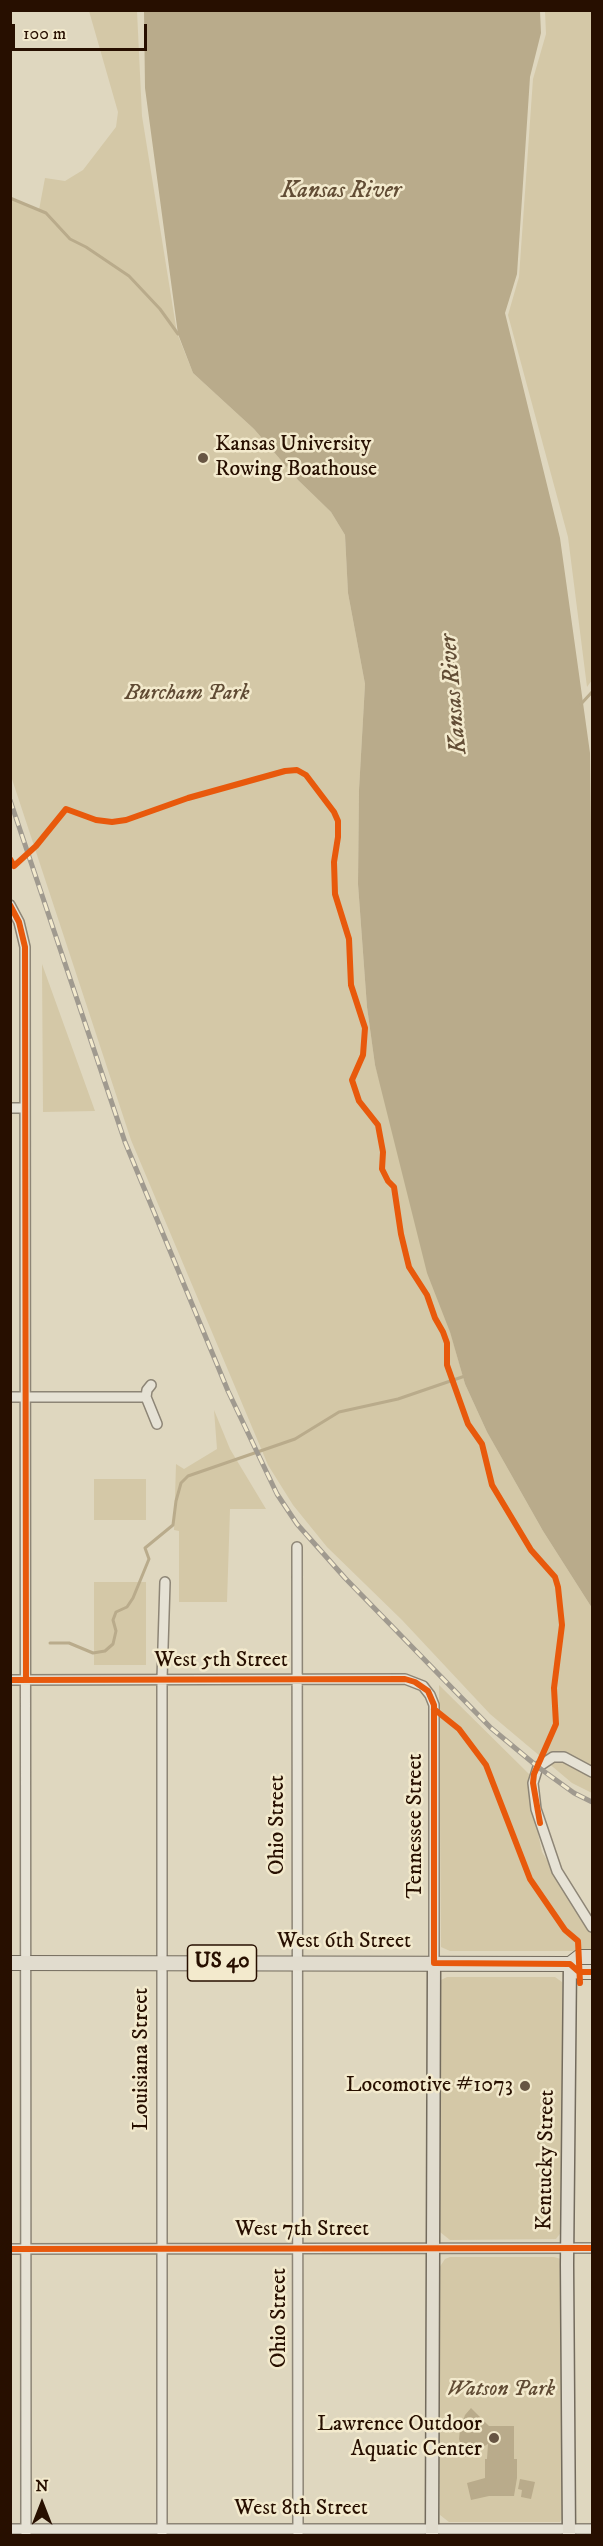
<!DOCTYPE html>
<html>
<head>
<meta charset="utf-8">
<style>
  body { margin:0 }
  #map { position:relative; width:603px; height:2546px; overflow:hidden; background:#dfd7bf; font-family:"IM FELL DW Pica",serif }
  canvas { display:block }
  .frame { position:absolute; inset:0; border:12px solid #270f00; pointer-events:none }
  .north { position:absolute; left:12px; top:2474px; width:60px; height:60px; -webkit-text-stroke:4px #f3eacd; paint-order:stroke; rotate:0deg; font-size:16px; font-weight:700; line-height:24px; text-align:center; color:#270f00 }
  .north::after { content:''; display:block; margin:auto; width:21px; height:27px; background:#270f00; clip-path:polygon(50% 0,100% 100%,50% 72%,0 100%) }
  .scale { position:absolute; left:12px; top:24px; width:135px; height:27px; box-sizing:border-box; border:3px solid #270f00; border-top:0; padding-left:8px; font-size:18px; line-height:21px; white-space:nowrap; color:#270f00; -webkit-text-stroke:4px #f3eacd; paint-order:stroke }
</style>
</head>
<body>
<div id="map">
<canvas width="603" height="2546"></canvas>
<div class="frame"></div>
<div class="north">N</div>
<div class="scale">100 m</div>
</div>
<script>
const context = document.querySelector('canvas').getContext('2d');
context.lineJoin = 'round';
function fill(path, color) { context.fillStyle = color; context.fill(path, 'evenodd'); }
const toPath = rows => new Path2D(rows.map(r => 'M' + r).join(''));
function trace(path, color, width, dash) { context.strokeStyle = color; context.lineWidth = width; context.lineCap = dash ? 'butt' : 'round'; context.setLineDash(dash || []); context.stroke(path); }
function write(font, color, halo, rows, align = 'center') {
  context.font = font + ' "IM FELL DW Pica",serif'; context.lineWidth = 5; context.setLineDash([]); context.textBaseline = 'middle'; context.strokeStyle = halo; context.fillStyle = color; for (const [text, x, y, turn = 0] of rows) {
    context.save(); context.translate(x, y); context.rotate((+turn || 0) * Math.PI / 180); context.textAlign = isNaN(turn) ? turn : align; if (halo) context.strokeText(text, 0, 0); context.fillText(text, 0, 0); context.restore();
  }
}
fill(toPath([
  [89,11,137,11,142,116,177,333,193,373,254,429,298,480,331,512,345,535,348,593,365,684,359,790,358,884,367,1007,375,1065,465,1384,487,1432,543,1531,592,1608,592,1793,572,1783,490,1714,402,1620,327,1547,293,1505,268,1465,131,1140,11,776,10,198,39,210,45,178,65,181,83,170,116,127,118,112],
  [545,11,592,11,592,680,587,687,568,537,508,315,519,277,533,79,546,34],
  [42,964,95,1111,43,1112],
  [214,1410,230,1449,266,1509,230,1509,227,1602,179,1602,179,1531,174,1530,176,1464,184,1469,217,1449],
  [94,1479,146,1479,146,1520,94,1520],
  [94,1582,146,1582,146,1665,94,1665],
  [439,1685,530,1775,530,1796,542,1852,592,1934,592,1951,450,1951,441,1947],
  [447,1977,555,1977,562,1982,562,2231,556,2239,450,2240,440,2232,439,1985,441,1980],
  [450,2257,554,2257,561,2259,563,2517,560,2522,449,2522,440,2515,439,2268,445,2259]
]), '#d4c8a7');
fill(toPath([
  [144,11,540,11,541,33,530,77,517,274,505,313,560,538,590,753,592,893,592,1608,543,1531,487,1432,465,1384,450,1332,427,1273,375,1065,367,1007,358,884,359,790,365,684,348,593,345,535,331,512,298,480,254,429,193,373,178,334,145,88],
  [471,2408,489,2426,514,2426,514,2459,517,2459,517,2478,514,2496,489,2496,471,2500,467,2483,485,2478,485,2459,487,2459,488,2444,465,2457,463,2453,459,2439,460,2429,465,2415],
  [520,2479,535,2482,531,2499,521,2497,522,2490,518,2489]
]), '#b9ab8b');
trace(toPath([
  [10,198,46,213,70,239,86,247,129,276,160,309,178,334],
  [581,704,592,692],
  [50,1643,69,1643,93,1653,105,1651,113,1644,116,1631,113,1620,116,1612,127,1607,133,1598,149,1559,145,1548,173,1525,176,1501,181,1483,188,1476,295,1439,339,1412,398,1399,465,1376]
]), '#b9ab8b', 3);
const minor = toPath([
  [10,905,19,922,25,947,26,2536],
  [10,1108,25,1108],
  [151,1385,147,1390,146,1397,157,1424],
  [10,1397,146,1397],
  [297,1547,298,2536],
  [10,1680,405,1679,423,1686,430,1695,434,1705,434,1963],
  [592,1772,564,1757,553,1757,538,1767,533,1783,536,1809,557,1871,592,1927],
  [10,2249,592,2248],
  [10,2529,592,2529],
  [162,2536,162,1679,165,1582]
]);
const major = toPath([
  [432,2536,434,1963],
  [569,2536,567,2264,570,1964]
]);
const highway = toPath([
  [10,1963,570,1964,579,1972,592,1972],
  [570,1964,579,1957,592,1957]
]);
trace(minor, '#8d8576', 12);
trace(major, '#736b5d', 15);
trace(highway, '#736b5d', 16);
trace(minor, '#e6e2d5', 9);
trace(major, '#e1dcce', 12);
trace(highway, '#e1dcce', 14);
const rail = toPath([
  [10,800,125,1142,228,1391,277,1494,297,1524,345,1578,491,1728,538,1767,574,1793,592,1802]
]);
trace(rail, '#a09a8f', 5);
trace(rail, '#f3eacd', 3, [9]);
trace(toPath([
  [10,859,14,866,36,846,66,809,96,820,112,822,126,820,188,798,285,771,297,770,306,775,334,812,338,821,338,837,334,862,335,894,349,939,351,985,365,1028,363,1055,352,1080,359,1101,378,1125,383,1152,382,1169,388,1181,394,1187,401,1234,409,1267,427,1295,435,1318,443,1332,447,1343,447,1365,468,1424,482,1444,492,1485,531,1550,555,1577,558,1587,562,1625,554,1688,556,1724,534,1774,533,1783,540,1823],
  [10,905,19,922,25,947,26,1680],
  [10,1680,405,1679,415,1682,428,1691,434,1705,434,1963,570,1964,579,1972,592,1972],
  [434,1709,459,1729,486,1765,530,1879,565,1930,578,1941,580,1983],
  [10,2249,592,2248]
]), '#e8590c', 6);
for (const [x, y, r, color] of [
  [203,458,6,"#675543"],
  [525,2086,6,"#675543"],
  [494,2438,6,"#675543"]
]) { const dot = new Path2D(); dot.arc(x, y, r, 0, 2 * Math.PI); context.fillStyle = color; context.fill(dot); trace(dot, '#f3eacd', 2); }
for (const [x, y, w] of [
  [222,1963,69]
]) { const box = new Path2D(); box.roundRect(x - w / 2, y - 18, w, 36, 4.5); context.fillStyle = '#f3eacd'; context.fill(box); trace(box, '#270f00', 1.5); }
write('bold 21px', '#270f00', null, [
  ["US 40",222,1963]
]);
write('22px', '#270f00', '#f3eacd', [
  ["Kansas University",215,445,"left"],
  ["Rowing Boathouse",215,470,"left"],
  ["Locomotive #1073",513,2086],
  ["Lawrence Outdoor",482,2425],
  ["Aquatic Center",482,2450]
], 'right');
write('italic 22px', '#604b34', '#f3eacd', [
  ["Burcham Park",187,694],
  ["Watson Park",501,2390]
]);
write('22px', '#270f00', '#f3eacd', [
  ["West 5th Street",221,1661],
  ["Ohio Street",278,1825,-90],
  ["Tennessee Street",416,1826,-90],
  ["West 6th Street",344,1942],
  ["Louisiana Street",142,2059,-90],
  ["Kentucky Street",547,2160,-89],
  ["West 7th Street",302,2230],
  ["Ohio Street",280,2318,-90],
  ["West 8th Street",301,2509]
]);
write('italic 24px', '#624d35', '#f3eacd', [
  ["Kansas River",341,192],
  ["Kansas River",455,694,-95]
]);
</script>
</body>
</html>
